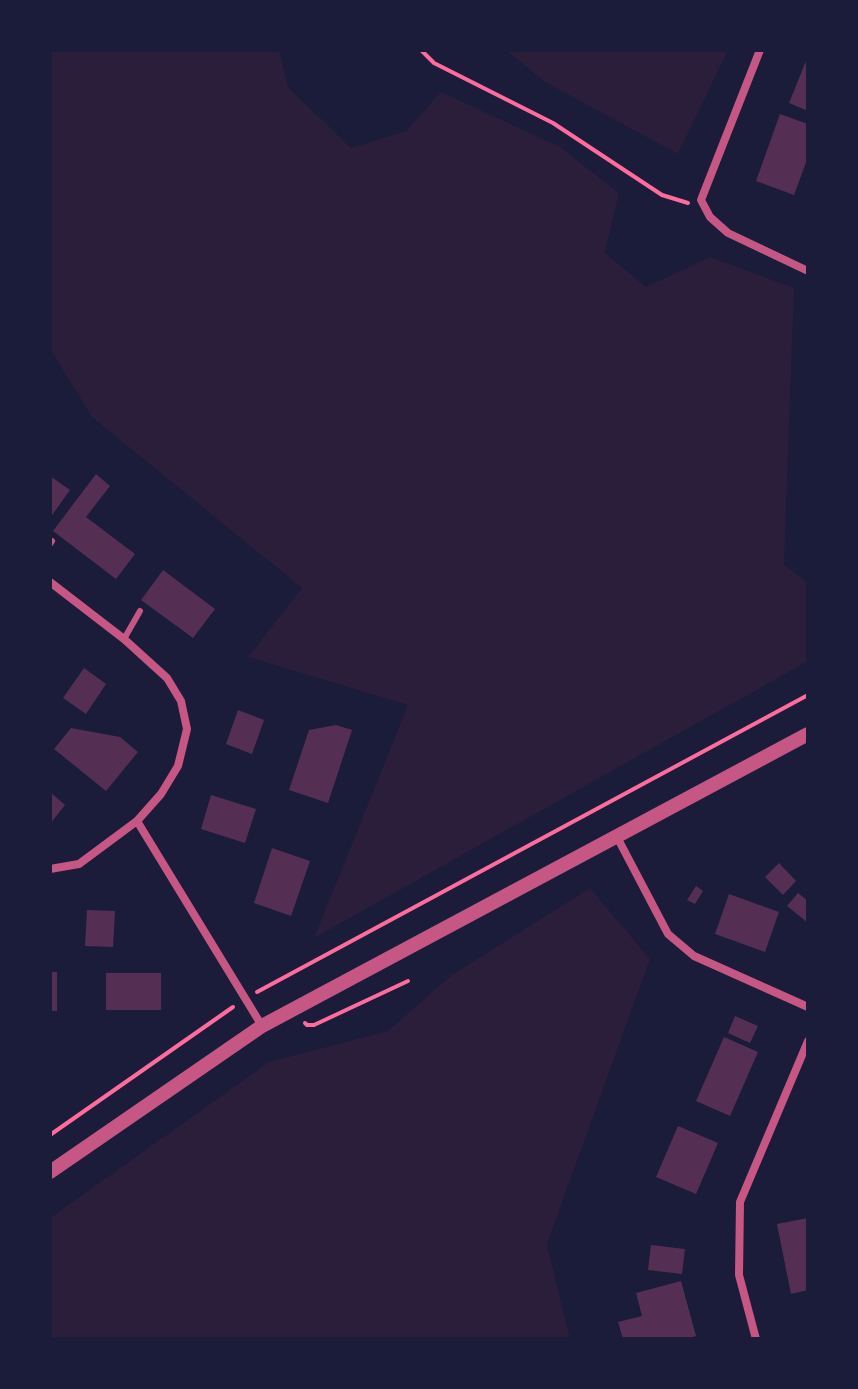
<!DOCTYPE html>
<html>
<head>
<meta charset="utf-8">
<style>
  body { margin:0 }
  #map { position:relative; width:858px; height:1389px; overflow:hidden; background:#1b1b3a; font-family:"Crimson Pro",serif }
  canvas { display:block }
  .frame { position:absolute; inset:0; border:52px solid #1b1b3a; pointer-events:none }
</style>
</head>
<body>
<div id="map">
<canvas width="858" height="1389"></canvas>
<div class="frame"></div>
</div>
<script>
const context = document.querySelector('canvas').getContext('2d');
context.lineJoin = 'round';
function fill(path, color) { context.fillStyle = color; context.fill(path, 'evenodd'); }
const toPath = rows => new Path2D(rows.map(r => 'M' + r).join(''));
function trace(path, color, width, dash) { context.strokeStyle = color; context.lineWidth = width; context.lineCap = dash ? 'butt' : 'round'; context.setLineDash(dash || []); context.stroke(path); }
fill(toPath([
  [50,50,279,50,288,87,351,148,406,131,441,92,560,147,619,193,605,253,646,287,710,257,794,288,784,565,808,583,808,661,314,938,408,705,248,657,302,588,92,417,50,349],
  [506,50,727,50,727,52,678,154,545,82],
  [590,888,650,959,547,1244,570,1339,50,1339,50,1218,269,1062,388,1031,452,975]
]), '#2a1e3b');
fill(toPath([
  [808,56,808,111,789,103],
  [780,114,808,124,808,157,794,195,756,181],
  [96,474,110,486,86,517,135,554,116,579,53,531],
  [50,476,70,490,50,518],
  [163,570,215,609,193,638,141,600],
  [84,668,106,684,86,714,63,698],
  [238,710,264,720,252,754,226,744],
  [336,725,352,730,328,803,289,790,309,730],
  [71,728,120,737,138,752,106,791,54,749],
  [50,792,65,805,50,824],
  [211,795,256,809,245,843,201,829],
  [272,848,310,861,291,916,254,903],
  [779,863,796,881,783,895,765,877],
  [696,886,703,891,695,904,687,900],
  [798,893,808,901,808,923,787,906],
  [729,894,779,912,765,952,715,934],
  [87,910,115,911,113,947,85,946],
  [50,972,57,972,57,1011,50,1011],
  [106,973,161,973,161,1010,106,1010],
  [735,1016,758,1026,750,1043,728,1033],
  [724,1037,758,1052,730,1116,696,1101],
  [678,1126,718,1143,696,1194,656,1177],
  [808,1218,808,1290,791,1294,777,1224],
  [651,1245,685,1249,682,1274,648,1270],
  [681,1281,696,1336,685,1339,623,1339,618,1322,642,1316,636,1293]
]), '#542f53');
trace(toPath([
  [421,50,434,63,553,123,662,195,688,203],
  [257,992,808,695],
  [305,1023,307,1025,314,1025,408,981],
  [50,1135,233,1007]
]), '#ff6b9d', 4);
trace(toPath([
  [50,544,52,541],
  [124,639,140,611]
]), '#c65784', 6);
trace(toPath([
  [760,50,701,200,710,217,728,233,808,271],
  [50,582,124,639,167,678,181,701,187,729,178,766,161,794,137,821,79,864,50,869],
  [137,821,262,1026],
  [617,837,668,934,694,956,808,1007],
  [756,1339,739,1275,740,1202,808,1041]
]), '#c65784', 8);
trace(toPath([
  [50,1172,262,1026,808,734]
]), '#c65784', 14);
</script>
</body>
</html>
